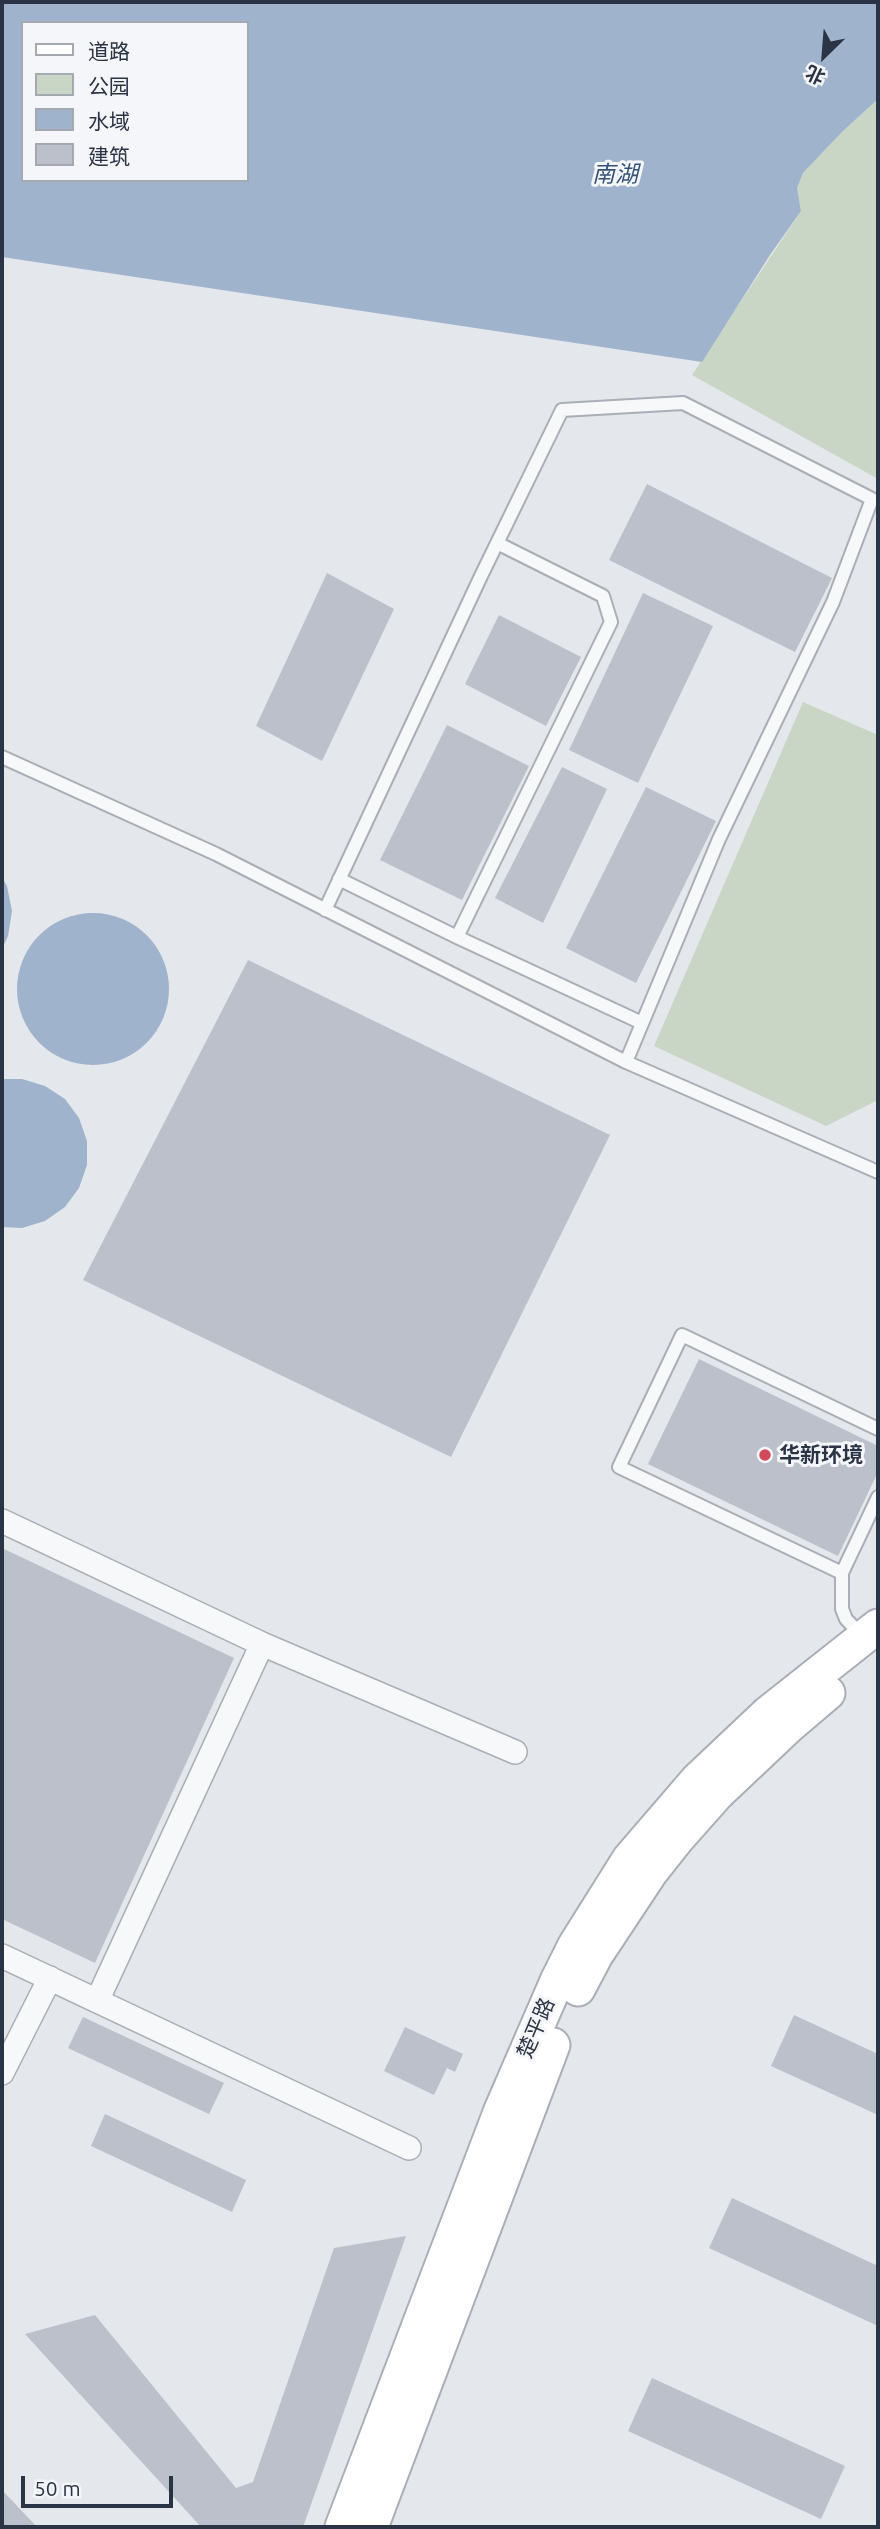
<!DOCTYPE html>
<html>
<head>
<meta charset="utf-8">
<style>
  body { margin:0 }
  #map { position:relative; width:880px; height:2529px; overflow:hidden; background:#e4e7ec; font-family:Ubuntu,"Noto Sans SC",sans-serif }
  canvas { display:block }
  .frame { position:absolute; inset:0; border:4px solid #2b3445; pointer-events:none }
  .legend { position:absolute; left:21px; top:21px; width:228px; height:161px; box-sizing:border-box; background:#f4f6f9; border:2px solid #a4a8b1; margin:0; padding:9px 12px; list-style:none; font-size:21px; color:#2b3445 }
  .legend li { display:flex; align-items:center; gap:14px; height:35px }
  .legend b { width:35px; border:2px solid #a4a8b1 }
  .north { position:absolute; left:789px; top:21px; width:70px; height:70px; -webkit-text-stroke:5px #f4f6f9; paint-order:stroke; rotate:205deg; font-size:19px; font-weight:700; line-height:28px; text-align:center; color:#2b3445 }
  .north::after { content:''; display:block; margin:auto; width:24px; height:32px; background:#2b3445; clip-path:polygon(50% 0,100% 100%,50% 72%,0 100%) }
  .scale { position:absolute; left:21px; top:2476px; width:152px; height:32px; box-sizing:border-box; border:4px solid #2b3445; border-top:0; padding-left:9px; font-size:21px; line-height:24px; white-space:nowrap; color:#2b3445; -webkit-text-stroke:5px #f4f6f9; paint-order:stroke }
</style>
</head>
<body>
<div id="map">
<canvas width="880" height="2529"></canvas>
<div class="frame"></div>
<ul class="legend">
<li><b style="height:9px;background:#fff"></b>道路</li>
<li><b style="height:19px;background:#c9d6c5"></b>公园</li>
<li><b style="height:19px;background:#9fb4cc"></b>水域</li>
<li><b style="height:19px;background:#bbc0ca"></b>建筑</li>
</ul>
<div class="north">北</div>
<div class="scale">50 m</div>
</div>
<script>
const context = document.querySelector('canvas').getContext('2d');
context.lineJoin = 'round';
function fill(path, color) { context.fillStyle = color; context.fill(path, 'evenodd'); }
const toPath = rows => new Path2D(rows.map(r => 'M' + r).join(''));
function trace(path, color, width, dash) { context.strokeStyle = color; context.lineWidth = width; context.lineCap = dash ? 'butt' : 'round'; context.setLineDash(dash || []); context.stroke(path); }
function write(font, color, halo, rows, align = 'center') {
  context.font = font + ' Ubuntu,"Noto Sans SC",sans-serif'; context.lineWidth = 6; context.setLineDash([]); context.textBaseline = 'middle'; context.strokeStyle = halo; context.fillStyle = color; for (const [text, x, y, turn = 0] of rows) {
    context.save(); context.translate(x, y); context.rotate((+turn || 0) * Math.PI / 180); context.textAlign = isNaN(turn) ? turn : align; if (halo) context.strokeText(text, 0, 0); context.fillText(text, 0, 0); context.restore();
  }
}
fill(toPath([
  [878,99,878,479,692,375,801,211,797,188,803,173,842,132],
  [803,702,878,735,878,1100,826,1126,654,1046]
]), '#c9d6c5');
fill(toPath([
  [2,2,878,2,878,99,842,132,803,173,797,188,801,211,770,255,702,362,2,257],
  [23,23,247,23,247,180,23,180],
  [2,877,7,886,12,911,8,936,2,949],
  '17 989a76 76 0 1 1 152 0a76 76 0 1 1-152 0Z',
  [2,1079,22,1079,45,1086,65,1099,79,1118,87,1141,87,1165,79,1188,65,1207,45,1221,22,1228,2,1227]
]), '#9fb4cc');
fill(toPath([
  [647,484,832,578,795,652,609,560],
  [327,573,394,609,322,761,256,726],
  [643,593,713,626,638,783,569,750],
  [499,615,581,657,546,726,465,684],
  [447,725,529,766,462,900,380,860],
  [562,767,607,789,543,923,495,898],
  [646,787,716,821,636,983,566,948],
  [248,960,610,1135,451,1457,83,1280],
  [699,1359,878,1446,878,1472,838,1556,648,1464],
  [2,1548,234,1658,95,1963,2,1919],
  [794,2015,878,2054,878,2115,771,2066],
  [83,2017,224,2083,209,2114,68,2048],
  [405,2027,463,2054,455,2072,447,2068,434,2095,384,2071],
  [105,2114,246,2180,232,2212,91,2146],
  [732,2198,878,2266,878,2326,709,2248],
  [406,2236,303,2527,201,2527,25,2334,95,2315,236,2488,253,2482,334,2248],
  [652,2378,845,2466,821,2519,628,2431],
  [2,2490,37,2527,2,2527]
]), '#bbc0ca');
const lane = toPath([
  [2,757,216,854,626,1062,878,1172],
  [339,879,457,937,642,1023],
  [325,910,481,576,562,410,683,403,872,499,833,602,719,839,626,1062],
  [457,937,611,622,603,596,497,543],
  [878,1429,682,1335,619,1467,842,1573,878,1497],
  [842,1573,842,1609,846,1619,863,1637]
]);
const street = toPath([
  [2,1521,262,1644,515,1752],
  [2,1956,409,2148],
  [97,2001,262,1644],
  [2,2073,50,1978]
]);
const secondary = toPath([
  [578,1989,596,1955,651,1872,678,1838,717,1794,788,1727,828,1693],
  [342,2527,501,2110,557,1981,575,1945,629,1859,697,1780,768,1713,878,1626],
  [371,2527,553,2045]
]);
trace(lane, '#a9aeb7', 16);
trace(street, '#a9aeb7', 26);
trace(secondary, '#a9aeb7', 37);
trace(lane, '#f7f8fa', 12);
trace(street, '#f7f8fa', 23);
trace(secondary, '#fff', 33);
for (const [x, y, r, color] of [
  [765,1455,7,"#d1495b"]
]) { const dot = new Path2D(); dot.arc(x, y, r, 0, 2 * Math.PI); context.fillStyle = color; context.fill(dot); trace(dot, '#f4f6f9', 2.5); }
write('bold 21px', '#2b3445', '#f4f6f9', [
  ["华新环境",779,1455]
], 'left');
write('21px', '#2b3445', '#f4f6f9', [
  ["楚平路",536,2028,-67]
]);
write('italic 23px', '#34527a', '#f4f6f9', [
  ["南湖",615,174]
]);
</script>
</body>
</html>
